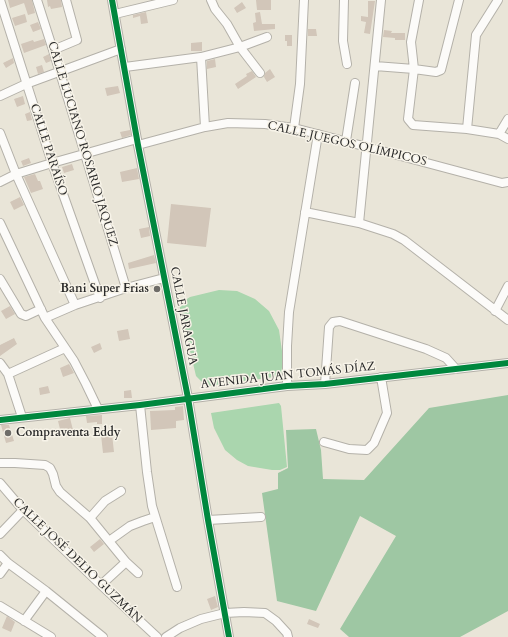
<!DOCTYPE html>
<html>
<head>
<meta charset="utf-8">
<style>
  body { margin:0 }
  canvas { display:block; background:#e9e5d8 }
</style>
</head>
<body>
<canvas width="508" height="637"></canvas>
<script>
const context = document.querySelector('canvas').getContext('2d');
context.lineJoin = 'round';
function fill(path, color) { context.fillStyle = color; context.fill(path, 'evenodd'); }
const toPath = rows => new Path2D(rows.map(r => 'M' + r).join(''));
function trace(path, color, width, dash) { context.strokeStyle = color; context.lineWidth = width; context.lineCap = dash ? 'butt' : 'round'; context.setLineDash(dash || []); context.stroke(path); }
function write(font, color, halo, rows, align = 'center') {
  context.font = font + ' Cardo,serif'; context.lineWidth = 3; context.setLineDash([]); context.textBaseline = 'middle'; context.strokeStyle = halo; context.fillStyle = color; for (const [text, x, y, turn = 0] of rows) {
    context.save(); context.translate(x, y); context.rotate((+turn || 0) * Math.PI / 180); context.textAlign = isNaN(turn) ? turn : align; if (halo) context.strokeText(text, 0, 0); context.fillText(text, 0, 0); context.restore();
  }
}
fill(toPath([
  [219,290,237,291,255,299,269,311,279,330,283,358,281,376,209,386,202,382,196,376,179,304,190,297],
  [279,403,281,406,287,467,280,470,272,470,248,466,237,460,225,450,214,428,211,413]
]), '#aad6ae');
fill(toPath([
  [508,395,508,611,460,637,349,637,340,629,396,536,360,516,316,611,277,601,262,493,278,489,278,473,288,468,286,430,316,429,321,450,323,479,364,480,429,408]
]), '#9ec7a3');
fill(toPath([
  [8,0,32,0,35,13,28,15,24,3,10,8],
  [47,0,61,0,62,7,51,9,50,6,48,7],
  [256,0,271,0,271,10,257,10],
  [368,1,375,1,370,34,364,33,366,22,361,21,361,16,368,17],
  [242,2,246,8,237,13,234,8],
  [146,12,148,23,141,24,140,16,133,18,133,15],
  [260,12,262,24,275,24,275,29,254,31,253,23,256,22,255,13],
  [25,14,27,22,15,26,12,18],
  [38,22,41,29,33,32,30,25],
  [308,29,316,29,317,36,308,36],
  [384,30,392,31,391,33,405,33,405,40,395,40,395,38,383,37],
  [285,35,292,35,292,46,287,46,287,41,285,41],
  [44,39,46,45,24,53,21,44,33,40,34,42],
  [202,42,202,51,191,51,191,43],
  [49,54,51,61,46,63,43,57],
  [13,58,14,63,6,68,3,63],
  [215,59,216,67,207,69,207,61],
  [42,65,44,72,38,74,36,67],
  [270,69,275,77,267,82,264,77,265,73],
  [252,71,256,77,238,89,235,84,247,76,246,74],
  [118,86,120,93,107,96,105,88],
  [23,96,25,104,17,107,14,99],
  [30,112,32,120,27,121,25,114],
  [130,130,131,135,122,138,120,132],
  [29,158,31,163,23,166,21,161],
  [72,164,74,170,64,173,62,167],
  [137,168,139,179,122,182,120,172],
  [35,174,38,181,40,181,43,189,31,193,24,177],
  [20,197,24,205,14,210,10,202],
  [171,204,211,208,206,247,167,243],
  [149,227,150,236,141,238,139,229],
  [154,255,156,263,129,269,128,263],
  [160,285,161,291,154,293,152,287],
  [10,306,15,314,6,319,1,311],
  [128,329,130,339,119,341,117,331],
  [14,338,17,344,0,356,0,345],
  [100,343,102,349,94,353,91,347],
  [69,364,74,373,63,377,60,368],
  [48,386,50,393,40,395,39,388],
  [131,390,132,398,124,398,124,391],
  [183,406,184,420,176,421,176,428,151,430,150,411,175,410,175,407],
  [102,415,102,424,97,424,97,422,87,423,86,416],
  [70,418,74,434,62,437,58,421],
  [1,425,9,425,14,441,6,443],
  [112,434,114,452,103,453,101,435],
  [100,539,104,544,94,552,90,547],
  [215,596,218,607,211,610,207,599],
  [7,616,15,622,11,632,2,628],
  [309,619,320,624,318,628,307,624]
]), '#d2c6b9');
const minor = toPath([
  [0,0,52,163,100,298],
  [37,0,53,50,126,288],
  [112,0,138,145,188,398,208,520,229,637],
  [211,0,215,9,227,24,240,47,260,73],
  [344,0,343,41,347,64],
  [419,0,411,42,414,69,408,119,413,125,467,129,499,134,508,139],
  [115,14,173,0],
  [53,50,77,40,66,0],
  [201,57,240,47,267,37],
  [375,66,414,69,436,72,441,70,459,0],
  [125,67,201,57,205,127],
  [0,96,26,84,121,49],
  [294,128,300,84,304,0],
  [467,129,476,35,498,0],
  [0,133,16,174,75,305],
  [499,134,508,119],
  [346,141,355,83],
  [138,145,205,127,228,123,265,124,294,128,367,147,502,183,508,182],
  [0,182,16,174,52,163,137,139],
  [305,212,359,223,393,234,404,240,508,320],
  [0,223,45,318,74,361,86,384,98,409],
  [359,223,381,0],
  [0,279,21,314,26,316,41,309],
  [495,311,508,286],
  [45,318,75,305,126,288,164,278],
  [0,363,8,374,22,417],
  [8,374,65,348],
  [325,384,329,327,333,322,340,321,426,349,446,358,456,369],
  [287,386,287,346,289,312,318,134],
  [140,405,147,472,152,506,177,587],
  [0,420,140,405,287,386,325,384,508,363],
  [324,442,349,449,367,450,374,443,387,413,381,377],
  [0,463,15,463,45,465,50,468,53,474,56,486,60,492,90,518,126,562,138,573],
  [0,483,23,510,101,585,157,637],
  [90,518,105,501,121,491],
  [208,520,261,517],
  [0,534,23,510],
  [109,541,130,526,143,521,155,517],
  [0,555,8,563,46,591,103,637],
  [0,574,8,563],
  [101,585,126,562],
  [0,606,51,637],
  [24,621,46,591],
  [166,637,180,628,201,619,225,613,244,612,265,613,276,621,287,633,288,637]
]);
trace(minor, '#b4b1a9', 10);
trace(minor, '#fcfbf9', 8);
trace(toPath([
  [112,0,138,145,188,398,208,520,229,637],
  [0,420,140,405,287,386,325,384,508,363]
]), '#00873e', 6);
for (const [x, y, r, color] of [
  [157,289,4,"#6e6c68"],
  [8,433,4,"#6e6c68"]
]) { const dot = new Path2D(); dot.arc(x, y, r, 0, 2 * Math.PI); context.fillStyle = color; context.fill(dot); trace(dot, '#f7f3e8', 1.5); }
write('12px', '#2b2b2b', '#f7f3e8', [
  ["CALLE LUCIANO ROSARIO JAQUEZ",82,144,73],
  ["CALLE JUEGOS OLÍMPICOS",347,144,13],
  ["CALLE PARAÍSO",48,150,72],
  ["CALLE JARAGUA",183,316,79],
  ["AVENIDA JUAN TOMÁS DÍAZ",288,376,-6],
  ["CALLE JOSÉ DELIO GUZMÁN",77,561,44]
]);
write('bold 12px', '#2b2b2b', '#f7f3e8', [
  ["Bani Super Frias",149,289],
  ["Compraventa Eddy",16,433,"left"]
], 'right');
</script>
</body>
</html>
